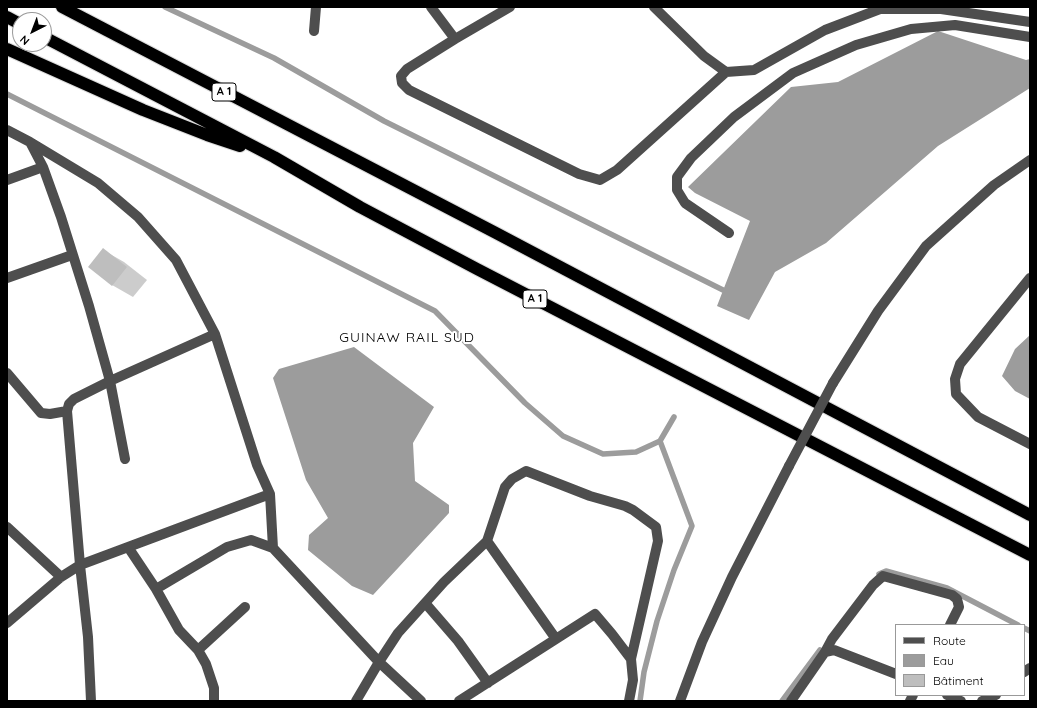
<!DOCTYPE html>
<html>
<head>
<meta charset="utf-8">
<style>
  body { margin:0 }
  #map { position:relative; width:1037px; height:708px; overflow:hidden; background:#fff; font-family:Quicksand,sans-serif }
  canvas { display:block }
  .frame { position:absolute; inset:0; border:8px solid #000; pointer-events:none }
  .legend { position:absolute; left:895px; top:624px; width:130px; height:72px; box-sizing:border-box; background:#fff; border:1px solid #999; margin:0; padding:5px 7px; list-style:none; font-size:12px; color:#000 }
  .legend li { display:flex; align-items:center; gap:8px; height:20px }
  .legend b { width:20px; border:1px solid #999 }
  .north { position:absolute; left:12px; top:12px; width:40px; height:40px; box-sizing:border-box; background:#fff; border:1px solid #999; border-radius:50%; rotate:222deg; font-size:11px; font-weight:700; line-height:16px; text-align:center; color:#000 }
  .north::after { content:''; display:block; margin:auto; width:14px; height:18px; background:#000; clip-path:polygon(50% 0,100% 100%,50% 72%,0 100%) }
</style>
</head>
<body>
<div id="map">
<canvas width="1037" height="708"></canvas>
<div class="frame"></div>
<ul class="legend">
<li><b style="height:5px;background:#4e4e4e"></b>Route</li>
<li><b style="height:11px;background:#9c9c9c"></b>Eau</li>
<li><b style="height:11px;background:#bebebe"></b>Bâtiment</li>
</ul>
<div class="north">N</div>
</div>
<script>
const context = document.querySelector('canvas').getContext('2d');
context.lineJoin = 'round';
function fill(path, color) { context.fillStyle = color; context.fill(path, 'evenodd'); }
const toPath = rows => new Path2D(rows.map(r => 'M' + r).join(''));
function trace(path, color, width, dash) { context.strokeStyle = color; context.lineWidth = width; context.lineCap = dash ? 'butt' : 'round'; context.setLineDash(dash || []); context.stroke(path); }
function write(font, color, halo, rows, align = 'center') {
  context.font = font + ' Quicksand,sans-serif'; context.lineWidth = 4; context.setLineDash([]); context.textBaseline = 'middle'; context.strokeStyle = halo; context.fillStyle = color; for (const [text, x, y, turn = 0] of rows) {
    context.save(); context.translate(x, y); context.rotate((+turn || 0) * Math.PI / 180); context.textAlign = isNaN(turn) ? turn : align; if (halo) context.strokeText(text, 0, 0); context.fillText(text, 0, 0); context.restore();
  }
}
fill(toPath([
  [938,31,1026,60,1030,59,1030,88,938,146,826,243,775,272,749,320,717,306,750,221,695,193,688,187,791,87,838,82],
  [1030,335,1030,399,1015,391,1002,376,1015,349],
  [354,347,434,407,413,443,415,481,449,505,449,513,373,595,352,586,308,550,309,535,328,518,306,480,273,378,279,369]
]), '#9c9c9c');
fill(toPath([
  [103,250,124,262,147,280,133,297,112,285]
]), '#0003');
trace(toPath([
  [165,7,274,58,384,121,723,290],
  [7,94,435,311,525,403,563,436,603,454,636,452,660,441,674,417],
  [879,574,886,571,947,588,1018,625],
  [1024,628,1030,631],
  [640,701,644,672,657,621,674,570,692,526,660,441],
  [782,701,820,650]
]), '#9c9c9c', 5.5);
fill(toPath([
  [103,248,127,267,112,286,88,267]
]), '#bebebe');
const highway = toPath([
  [62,7,496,233,1030,515],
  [7,17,20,24],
  [44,37,274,157,360,207,477,269,1030,555],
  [7,49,143,110,207,135,240,146]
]);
trace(highway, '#dbdbdb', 14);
trace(toPath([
  [431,7,455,39],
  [510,7,455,39,407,69,401,76,402,83,409,90,579,174,600,180,617,170,726,72],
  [654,7,704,56,726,72,754,70,825,30,880,9,941,9,1030,22],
  [314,31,316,7],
  [7,130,30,142,43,167,61,217,89,306,110,381,125,459],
  [30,142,98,183,138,217,176,260,215,334],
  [7,180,43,167],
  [729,233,685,203,677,190,677,177,691,158,734,117,793,73,856,45,911,29,955,25,1030,37],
  [7,278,72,255],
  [1030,278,960,364,955,379,956,394,978,417,1030,444],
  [7,373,41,413,50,414,67,411],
  [833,383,878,311,926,246,994,185,1030,160],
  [7,527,61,577],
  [487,541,556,639],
  [128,547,156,589,179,630,198,650,206,664,214,688,214,701],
  [156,589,227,547,251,540,273,548,379,662,398,633,444,582,487,541,505,487,512,479,526,471,590,496,625,506,633,510,656,527,658,541,631,659],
  [426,604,458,641,488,683],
  [7,623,61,577,80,565,270,494],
  [198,650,245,607],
  [825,652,832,639,873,585,883,576,952,595,957,599,959,607,950,625],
  [1024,672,1030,668],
  [947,695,961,701],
  [91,701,88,637,80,565,67,411,69,404,74,399,110,381,215,334,257,465,270,494,273,548],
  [356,701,379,662,421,701],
  [459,701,595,614,612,634,631,659,633,680,629,701],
  [680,701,702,642,732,577,789,466],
  [791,701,825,652,834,650,896,674],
  [910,701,913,695],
  [982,701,996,695]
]), '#4e4e4e', 10);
trace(highway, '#000', 12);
trace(toPath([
  [789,466,833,383]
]), '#4e4e4e', 10);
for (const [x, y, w] of [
  [224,92,24],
  [535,299,24]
]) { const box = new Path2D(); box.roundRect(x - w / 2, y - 9, w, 18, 3); context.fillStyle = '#fff'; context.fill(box); trace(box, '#000', 1); }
write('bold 11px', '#000', null, [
  ["A 1",224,92],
  ["A 1",535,299]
]);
context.letterSpacing = '1px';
write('14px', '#000', '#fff', [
  ["GUINAW RAIL SUD",407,338]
]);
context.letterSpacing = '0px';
</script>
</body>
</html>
